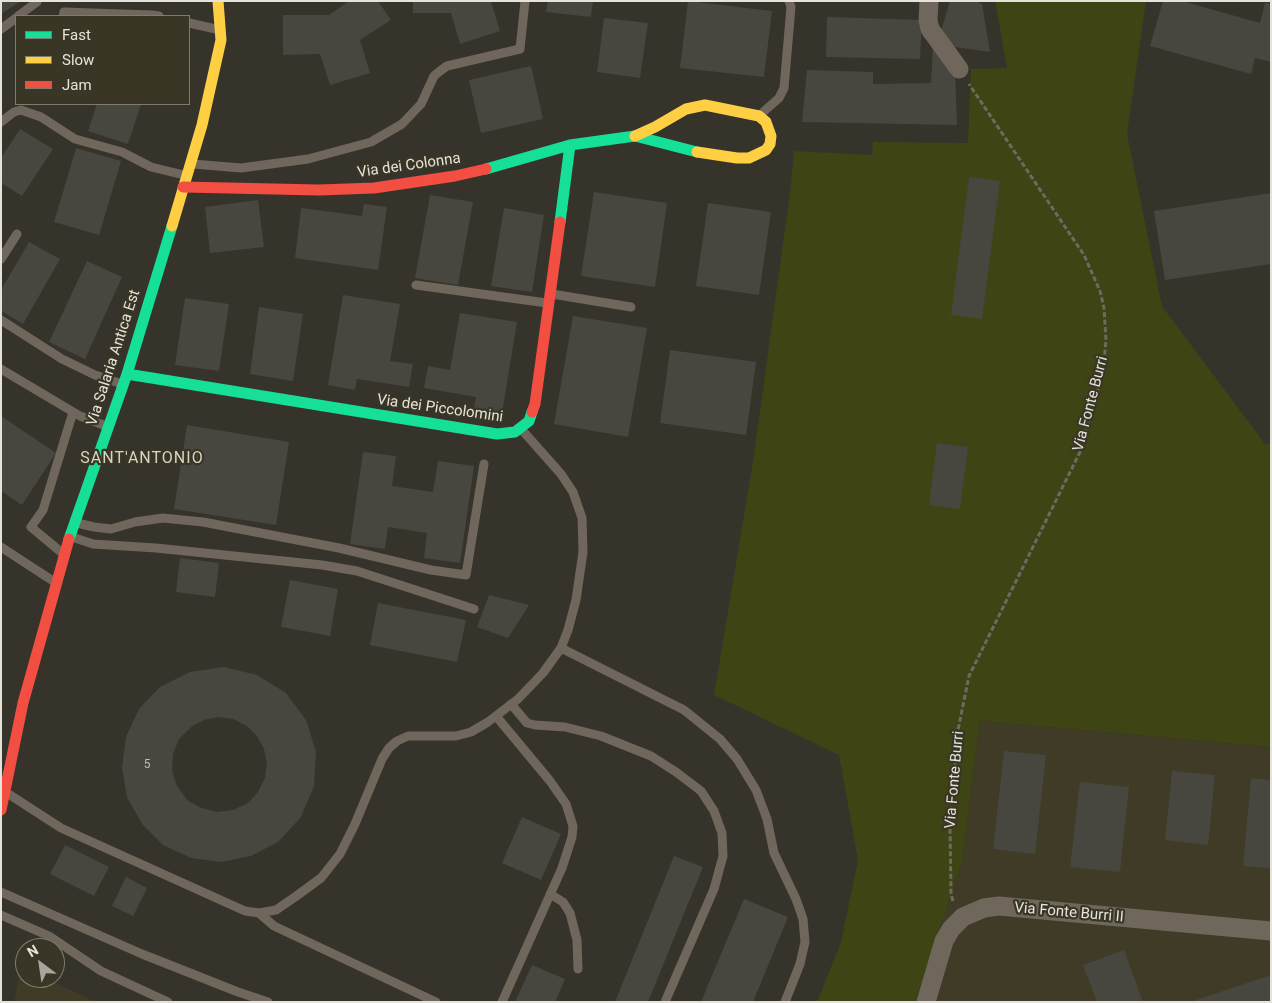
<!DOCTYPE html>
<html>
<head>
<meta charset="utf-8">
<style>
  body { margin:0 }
  #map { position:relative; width:1272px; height:1003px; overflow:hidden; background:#35332a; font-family:Roboto,sans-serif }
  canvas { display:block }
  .frame { position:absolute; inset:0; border:2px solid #e6e4da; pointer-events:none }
  .legend { position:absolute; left:15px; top:15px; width:175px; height:90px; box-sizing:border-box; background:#393626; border:1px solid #7e7c6e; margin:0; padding:6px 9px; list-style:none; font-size:15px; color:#e6e4da }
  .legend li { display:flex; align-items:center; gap:10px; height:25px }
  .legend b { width:25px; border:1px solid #7e7c6e }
  .north { position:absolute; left:15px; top:938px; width:50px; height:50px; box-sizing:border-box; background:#393626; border:1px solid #7e7c6e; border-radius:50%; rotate:329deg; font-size:14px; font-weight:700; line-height:20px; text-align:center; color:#e6e4da }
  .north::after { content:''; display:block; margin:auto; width:18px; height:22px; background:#a8a69c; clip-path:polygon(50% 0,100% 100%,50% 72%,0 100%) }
</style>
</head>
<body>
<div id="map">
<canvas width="1272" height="1003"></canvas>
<div class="frame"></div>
<ul class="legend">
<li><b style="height:6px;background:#16e098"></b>Fast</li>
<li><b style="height:6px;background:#ffcf43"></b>Slow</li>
<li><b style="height:6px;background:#f24e42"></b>Jam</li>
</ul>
<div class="north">N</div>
</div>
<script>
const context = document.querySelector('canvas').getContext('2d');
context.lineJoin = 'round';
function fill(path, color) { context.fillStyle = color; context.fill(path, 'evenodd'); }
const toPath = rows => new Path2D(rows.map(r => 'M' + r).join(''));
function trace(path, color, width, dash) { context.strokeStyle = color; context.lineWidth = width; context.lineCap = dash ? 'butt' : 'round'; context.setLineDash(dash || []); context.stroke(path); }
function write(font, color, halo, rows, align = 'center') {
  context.font = font + ' Roboto,sans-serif'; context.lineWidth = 4.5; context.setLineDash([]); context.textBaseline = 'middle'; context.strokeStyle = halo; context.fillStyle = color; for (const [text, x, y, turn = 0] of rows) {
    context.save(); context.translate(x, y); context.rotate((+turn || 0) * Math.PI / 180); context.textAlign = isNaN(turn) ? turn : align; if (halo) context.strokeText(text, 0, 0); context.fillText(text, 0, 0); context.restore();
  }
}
fill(toPath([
  [980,721,1271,747,1271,1002,915,1002,962,863],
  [21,967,25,968,25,978,45,978,96,1002,14,1002]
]), '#3f3b26');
fill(toPath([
  [995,1,1146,1,1127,134,1162,306,1265,444,1271,443,1271,747,980,721,962,863,915,1002,817,1002,841,942,858,860,839,755,714,695,753,461,790,193,794,151,872,155,873,142,968,143,971,69,1007,68]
]), '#3f4414');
fill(toPath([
  [1,1,21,1,1,14],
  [349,1,378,1,391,20,360,40,370,73,330,85,320,54,283,55,283,15,329,15],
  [413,1,491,1,500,31,460,44,451,13,413,13],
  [548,1,593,1,591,17,546,12],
  [688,1,772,11,764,77,680,68],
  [950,1,975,1,982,4,990,52,948,46,940,34],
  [1163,1,1182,1,1260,23,1265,3,1271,4,1271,62,1255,58,1251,74,1150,46],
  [827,17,922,20,920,59,826,57],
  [604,18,648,23,640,78,597,72],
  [933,47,955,66,957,125,802,122,807,70,873,72,873,84,931,83],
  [531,66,543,119,481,133,469,80],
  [97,104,141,104,128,144,88,131],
  [20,129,53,149,22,196,1,183,1,158],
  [76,148,121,161,99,235,54,222],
  [969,177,1000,181,982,319,951,315],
  [594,192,667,203,655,287,581,276],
  [1271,193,1271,264,1165,280,1154,211],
  [430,195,473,202,458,285,415,278],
  [258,200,264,247,210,253,205,207],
  [708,203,771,212,759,295,696,286],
  [364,204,387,207,378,270,295,258,301,208,362,216],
  [504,208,544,215,532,292,491,286],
  [29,242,60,259,23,324,1,311,1,290],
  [87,261,122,277,85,359,49,342],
  [343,295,400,304,390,361,413,364,409,387,357,379,355,390,328,385],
  [185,298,229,304,219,371,175,365],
  [259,307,303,314,293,381,250,374],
  [460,313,517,322,502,413,474,408,476,397,424,388,428,366,450,370],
  [573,316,647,328,628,437,554,424],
  [670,350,756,362,746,435,660,423],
  [1,416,56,453,22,505,1,491],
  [187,425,289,442,276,525,174,509],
  [937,443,968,447,960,509,929,505],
  [363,452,396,456,392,486,433,492,438,461,474,466,460,563,424,558,427,533,388,527,385,549,350,544],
  [180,558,219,563,215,597,176,592],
  [290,580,338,589,330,636,281,627],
  [489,595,529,605,508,638,477,627],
  [378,603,466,620,457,662,370,645],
  [224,667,257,675,286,693,306,720,316,752,314,786,301,817,278,842,251,856,221,862,191,858,163,845,142,824,127,797,122,767,126,737,139,709,160,687,190,672],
  [218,717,233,719,247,726,257,736,264,749,267,763,265,778,258,792,248,803,233,810,217,812,201,808,187,800,177,786,172,771,173,754,179,739,191,727,204,720],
  [1004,751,1046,755,1035,854,993,849],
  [1172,771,1215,775,1208,845,1165,840],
  [1251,778,1271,780,1271,868,1243,866],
  [1080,782,1129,787,1120,872,1070,867],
  [522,817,561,834,541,880,502,863],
  [65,845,109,867,94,896,50,874],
  [674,856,703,867,648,1002,615,1002],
  [126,877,147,888,133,916,112,906],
  [744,899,788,917,753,1002,701,1002],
  [1124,950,1143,1002,1097,1002,1083,965],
  [532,965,565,979,555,1002,515,1002],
  [1271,975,1271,1002,1193,1002,1193,1001]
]), '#48473f');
trace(toPath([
  [953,901,951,894,950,825,958,730,969,676,1080,452,1103,372,1106,340,1104,308,1100,291,1084,255,969,84]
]), '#706962', 3, [5, 2.5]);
trace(toPath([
  [18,16,37,2,36,1],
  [63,16,64,12,152,15,159,16],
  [189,23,216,29],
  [1,29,16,18],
  [761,114,779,98,784,88,791,7,789,1],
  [1,122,14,112,21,110,41,117,75,139,122,152,151,167,184,175],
  [193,164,241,168,308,159,371,142,402,124,421,104,434,76,440,71,447,66,520,49,525,1],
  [1,259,17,234],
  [416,285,547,303],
  [552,294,631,307],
  [1,320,62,359,95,375,122,384],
  [1,369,80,416,106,426],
  [77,523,94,527,111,529,135,522,163,518,203,522,339,548,431,570,466,575,484,464],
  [72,537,93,544,156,548,322,565,357,571,474,609],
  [1,547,53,581],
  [61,552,31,527,43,510,73,412],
  [561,648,684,710,720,739,737,759,756,790,767,819,774,853,796,899,803,919,805,942,800,964,785,1002],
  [511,704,527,723,535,725,565,727,601,736,651,756,676,772,701,791,714,811,722,833,723,856,714,889,665,1002],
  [496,716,550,781,566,804,573,826,572,837,562,868,502,1002],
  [7,793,61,828,245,911,259,913,276,910,295,897,321,878,340,854,355,824,382,759,389,748,397,741,408,736,456,736,471,732,488,722,518,699,543,673,561,648,568,630,576,600,583,552,582,518,573,492,561,474,522,430],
  [1,892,142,954,238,992,268,1002],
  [550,894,563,902,570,913,577,940,578,969],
  [259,913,274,926,436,1002],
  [1,915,49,936,101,971,168,1002]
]), '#6f665c', 9);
trace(toPath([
  [929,1,928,20,930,29,959,69],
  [926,1002,944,941,951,929,963,917,984,908,999,906,1271,931]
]), '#6f665c', 19);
trace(toPath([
  [486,169,570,145,635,136,697,152],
  [560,222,570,145],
  [127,374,497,434,515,432,529,421,532,412],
  [69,539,127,374,172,226]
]), '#16e098', 11);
trace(toPath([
  [635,136,655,127,686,109,705,105,759,116,766,122,771,136,770,144,766,150,749,158,737,158,697,152],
  [172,226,202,125,221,40,218,1]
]), '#ffcf43', 11);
trace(toPath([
  [183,187,319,190,374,188,455,176,486,169],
  [532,412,535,404,560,222],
  [1,810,23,703,69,539]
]), '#f24e42', 11);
write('12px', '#bebdb3', null, [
  ["5",147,765]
]);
write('15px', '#e6e4da', '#393626', [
  ["Via dei Colonna",409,166,-8],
  ["Via Salaria Antica Est",114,358,-72],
  ["Via Fonte Burri",1091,404,-75],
  ["Via dei Piccolomini",440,409,8],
  ["Via Fonte Burri",955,780,-85],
  ["Via Fonte Burri II",1069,913,5]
]);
context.letterSpacing = '1px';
write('16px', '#d8d4c1', '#393626', [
  ["SANT'ANTONIO",142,459]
]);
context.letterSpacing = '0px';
</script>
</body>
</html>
